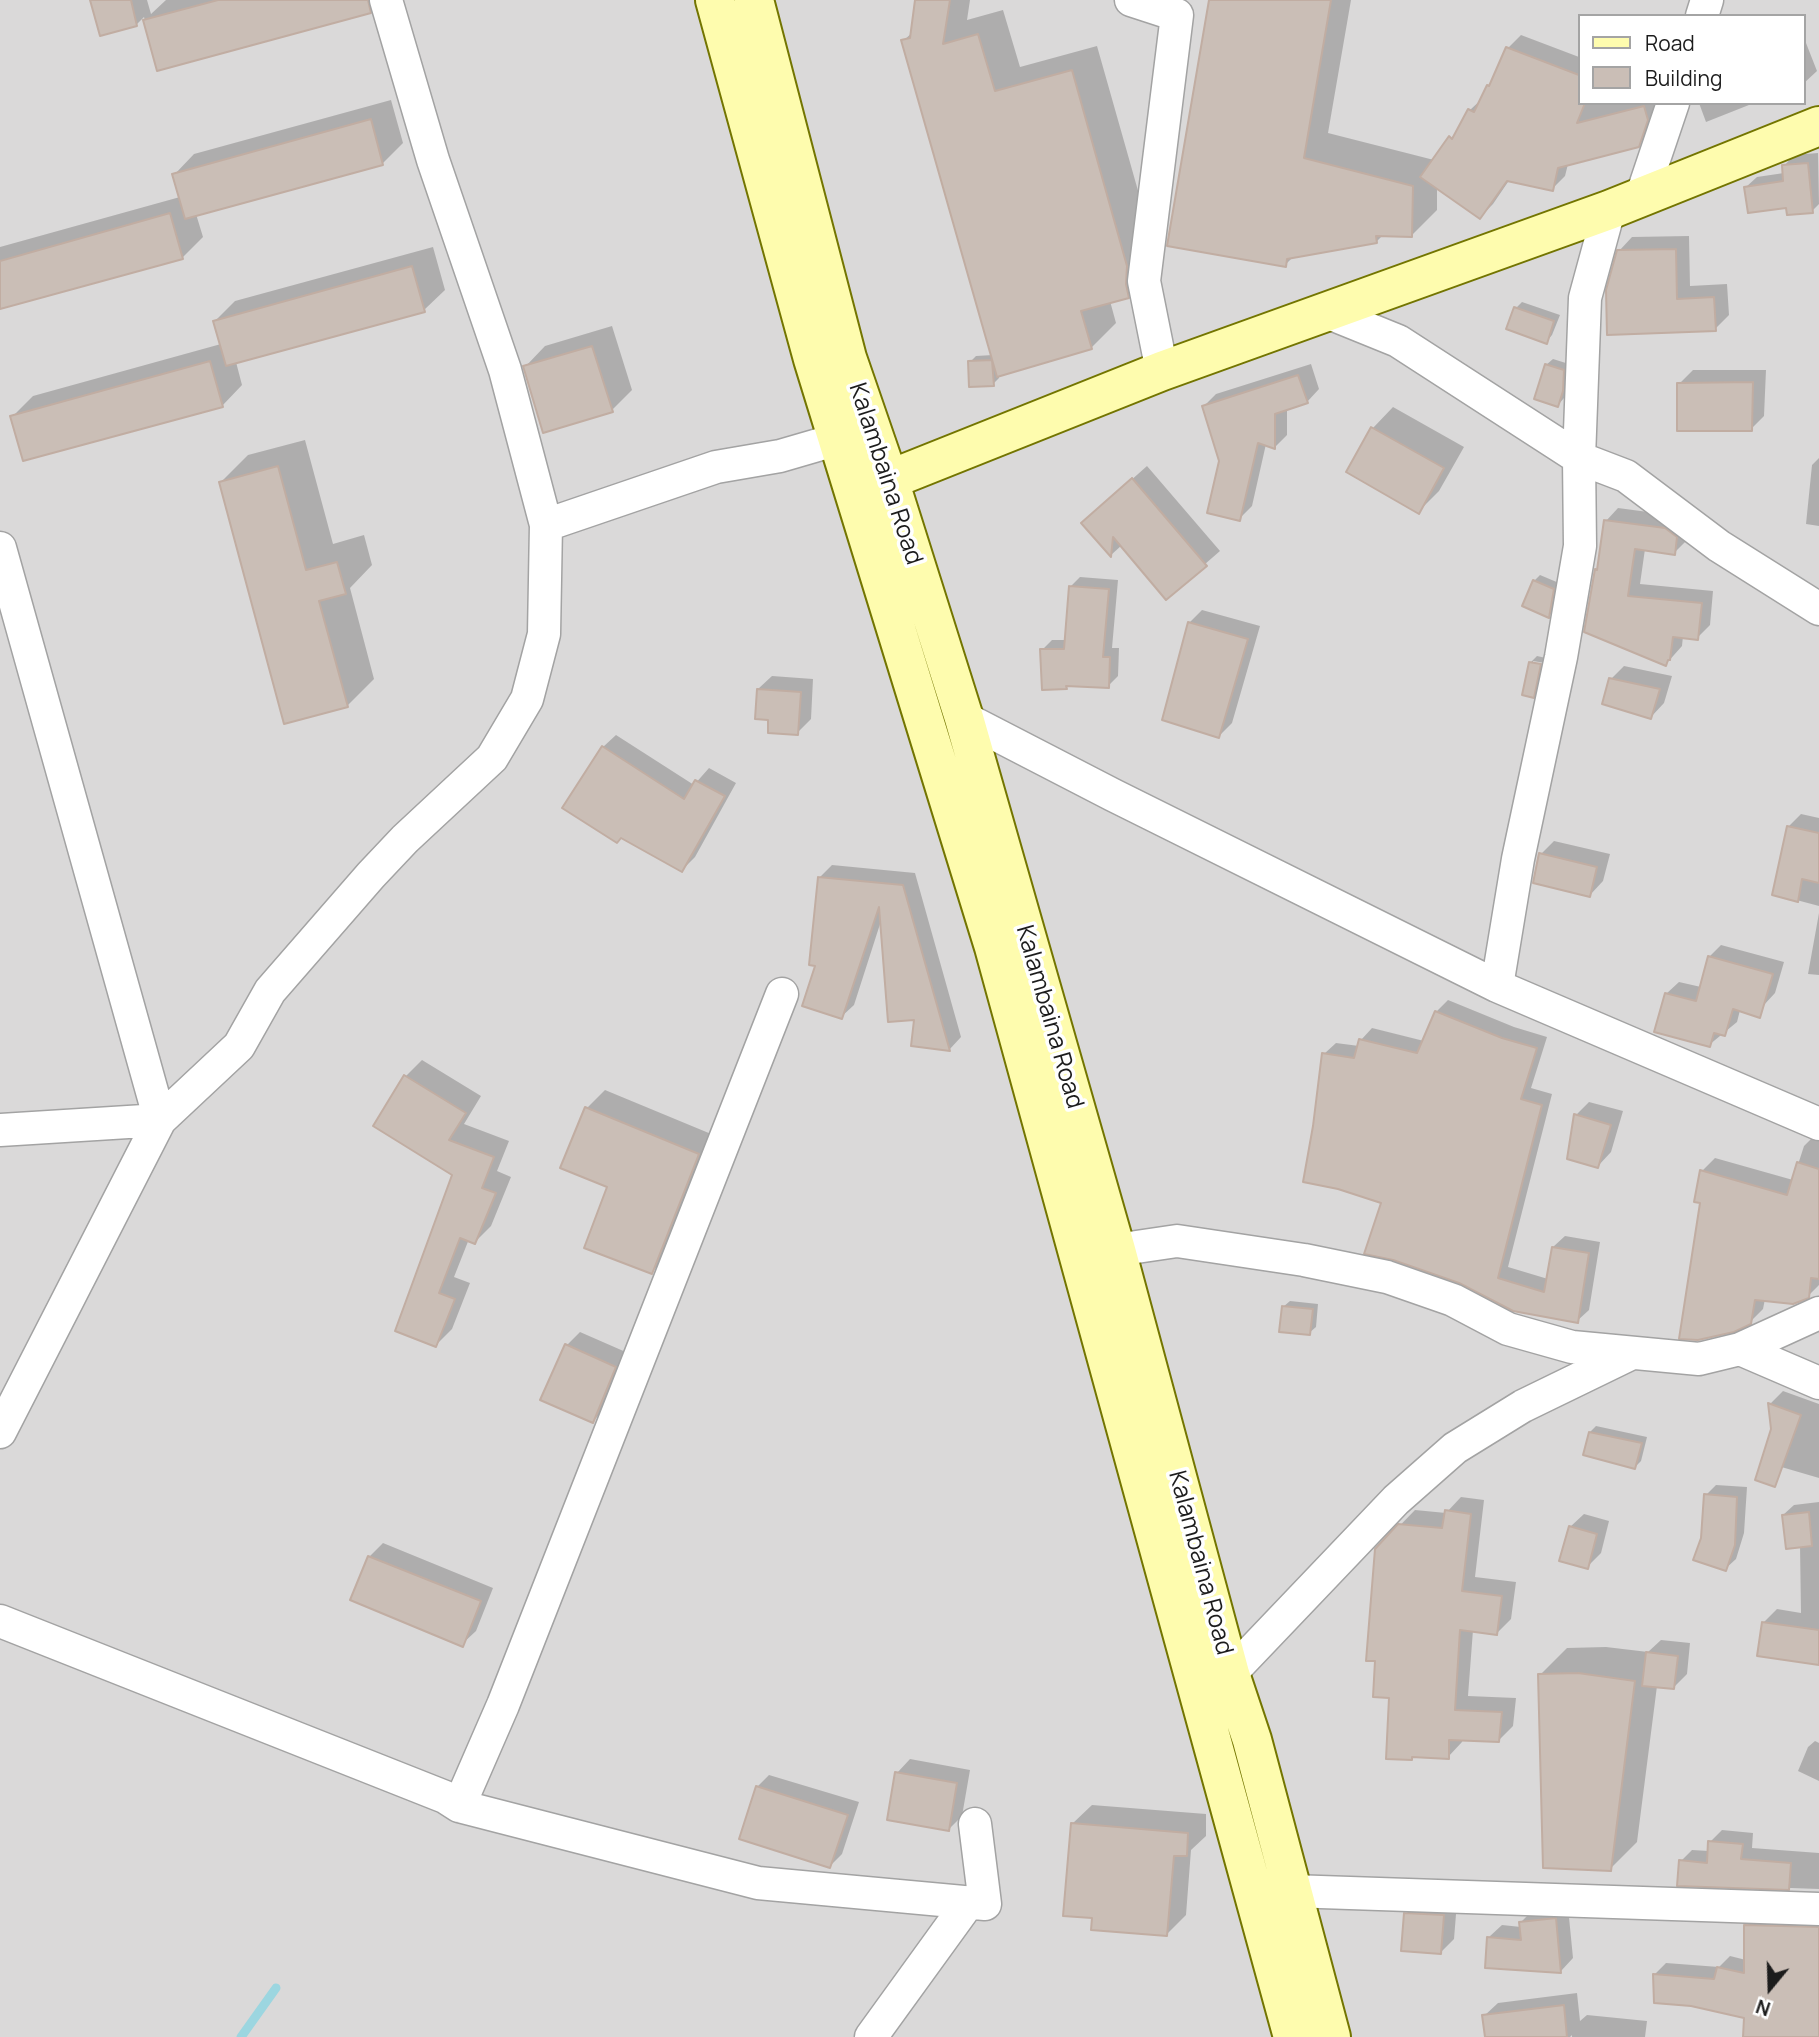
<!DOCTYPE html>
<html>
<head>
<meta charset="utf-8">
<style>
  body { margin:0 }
  #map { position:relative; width:1819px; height:2037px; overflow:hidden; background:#eee8e0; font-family:Manrope,sans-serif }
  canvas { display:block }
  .legend { position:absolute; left:1578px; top:14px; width:228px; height:91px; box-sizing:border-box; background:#fff; border:2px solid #a4a4a4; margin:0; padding:9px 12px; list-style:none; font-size:21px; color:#1c1c1c }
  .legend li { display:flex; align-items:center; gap:14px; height:35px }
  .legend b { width:35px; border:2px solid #a4a4a4 }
  .north { position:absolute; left:1735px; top:1953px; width:70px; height:70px; -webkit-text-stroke:5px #fff; paint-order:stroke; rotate:199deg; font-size:19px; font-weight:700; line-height:28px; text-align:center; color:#1c1c1c }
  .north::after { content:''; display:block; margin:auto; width:24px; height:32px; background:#1c1c1c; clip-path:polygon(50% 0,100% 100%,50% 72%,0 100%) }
</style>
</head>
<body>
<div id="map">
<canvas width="1819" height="2037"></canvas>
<ul class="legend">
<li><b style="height:9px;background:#fefcae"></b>Road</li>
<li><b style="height:19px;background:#cabeb6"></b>Building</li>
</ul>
<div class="north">N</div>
</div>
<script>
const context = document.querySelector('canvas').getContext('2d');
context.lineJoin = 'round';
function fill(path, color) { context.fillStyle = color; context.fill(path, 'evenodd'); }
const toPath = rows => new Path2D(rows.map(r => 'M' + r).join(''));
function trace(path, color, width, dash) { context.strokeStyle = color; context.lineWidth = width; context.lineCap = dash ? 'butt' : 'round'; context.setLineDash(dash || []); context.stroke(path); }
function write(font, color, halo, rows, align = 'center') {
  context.font = font + ' Manrope,sans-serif'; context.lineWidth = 7; context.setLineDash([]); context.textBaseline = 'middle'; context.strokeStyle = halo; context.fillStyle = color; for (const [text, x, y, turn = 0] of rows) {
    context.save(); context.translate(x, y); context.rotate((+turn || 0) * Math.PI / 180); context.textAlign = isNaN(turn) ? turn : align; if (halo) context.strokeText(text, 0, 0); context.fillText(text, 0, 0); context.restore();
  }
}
fill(toPath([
  [0,0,700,0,1248,1891,1284,2037,0,2037],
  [760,0,1819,0,1819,2037,1337,2037],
  [1579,16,1803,16,1803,103,1579,103]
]), '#dad9d9');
fill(toPath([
  [92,0,147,0,151,14,166,0,371,0,355,16,158,69,144,17,137,24],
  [917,0,970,0,967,20,1003,10,1020,67,1097,46,1152,240,1153,271,1128,296,1110,301,1116,323,1091,348,999,375,999,378,993,384,970,362,976,356,993,355,903,41,913,32],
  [1211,0,1351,0,1328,133,1434,160,1461,126,1470,110,1484,97,1508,48,1521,35,1579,57,1579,103,1660,103,1651,132,1638,145,1568,164,1565,176,1552,189,1510,179,1493,204,1480,217,1437,187,1437,210,1412,235,1383,235,1376,242,1294,256,1285,265],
  [1806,43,1817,71,1803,84,1803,44],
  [391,100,403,143,383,163,196,214,203,237,182,258,0,308,0,247,180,197,174,175,194,154],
  [1699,103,1754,103,1706,122],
  [1818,153,1819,204,1812,211,1788,206,1746,187,1757,177,1784,173,1784,166,1794,155],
  [1689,236,1690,286,1727,284,1729,315,1715,329,1609,333,1619,251,1632,237],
  [433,247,445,290,424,310,236,362,242,385,222,406,12,417,33,396,221,344,215,321,235,301],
  [1522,302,1560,315,1552,335,1546,342,1516,308],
  [612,326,632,390,612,410,525,367,545,346],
  [1553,359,1569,364,1569,383,1564,398,1558,405,1546,365],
  [1311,364,1319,389,1307,402,1287,408,1287,435,1275,447,1266,444,1252,506,1239,519,1204,406,1216,394],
  [1693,370,1766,370,1764,416,1751,429,1679,384],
  [1393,407,1464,447,1439,491,1419,511,1348,471,1373,428],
  [305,440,333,544,364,535,372,565,350,588,374,679,347,706,221,482,248,455],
  [1819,458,1819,526,1806,524,1812,465],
  [1147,466,1220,551,1166,598,1122,545,1111,555,1083,523],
  [1618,508,1678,516,1687,540,1674,553,1645,549,1640,584,1713,591,1710,625,1697,638,1683,636,1682,646,1666,664,1596,570,1600,567,1606,521],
  [1540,575,1559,583,1555,609,1549,616,1534,581],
  [1080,577,1118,580,1112,648,1119,648,1118,676,1108,686,1068,685,1066,687,1042,650,1052,640,1066,640,1070,587],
  [1202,610,1260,626,1232,723,1219,736,1189,623],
  [1537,656,1546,658,1545,663,1533,661,1533,664,1544,667,1539,690,1533,696,1530,663],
  [1624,666,1672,676,1664,703,1651,717,1611,679],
  [772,676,813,679,811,719,797,733,770,718,758,689],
  [616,735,694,785,709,768,736,783,695,857,682,870,603,747],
  [1801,814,1819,818,1819,906,1774,894,1788,827],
  [1554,841,1610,854,1603,881,1590,895,1541,854],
  [832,865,915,873,961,1037,949,1050,916,1019,881,921,854,1005,841,1017,817,965,819,878],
  [1819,913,1819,975,1808,974],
  [1721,945,1784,962,1775,993,1763,1006,1740,1010,1737,1022,1709,1045,1666,994,1679,982,1701,987,1709,957],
  [1448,1000,1514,1027,1547,1037,1531,1088,1552,1094,1508,1267,1548,1279,1553,1247,1565,1236,1600,1242,1589,1310,1577,1321,1514,1309,1383,1202,1324,1054,1336,1043,1359,1046,1361,1040,1372,1028,1424,1041,1436,1012],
  [422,1060,481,1096,464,1124,509,1141,497,1171,511,1177,491,1226,475,1242,469,1239,454,1277,470,1283,452,1329,436,1345,398,1330,454,1174,375,1126,406,1076],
  [605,1090,716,1136,670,1254,652,1272,609,1186,587,1108],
  [1589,1102,1623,1111,1611,1152,1598,1166,1576,1115],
  [1817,1133,1819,1133,1819,1285,1808,1296,1765,1299,1763,1309,1750,1322,1702,1202,1702,1171,1715,1158,1793,1180,1804,1146],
  [1290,1301,1318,1304,1316,1327,1309,1333,1283,1307],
  [580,1332,628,1353,606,1408,593,1421,567,1345],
  [1783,1391,1819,1404,1819,1478,1778,1466,1770,1404],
  [1596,1426,1647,1437,1641,1461,1635,1467,1590,1432],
  [1716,1485,1747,1487,1744,1533,1736,1559,1725,1569,1706,1495],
  [1461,1497,1484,1500,1475,1577,1516,1582,1511,1619,1497,1633,1473,1630,1468,1696,1516,1698,1513,1726,1498,1741,1463,1739,1462,1742,1448,1757,1415,1755,1412,1759,1377,1660,1376,1550,1415,1510,1446,1513],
  [1819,1502,1819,1644,1763,1623,1777,1609,1801,1613,1800,1546,1783,1515,1794,1505],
  [1584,1514,1609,1521,1601,1553,1587,1567,1570,1527],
  [383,1543,493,1588,476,1631,462,1644,369,1557],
  [1661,1640,1690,1643,1687,1674,1673,1688,1657,1686,1637,1842,1610,1869,1540,1675,1567,1648,1606,1647,1648,1652],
  [1815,1741,1819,1743,1819,1781,1798,1771,1808,1747],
  [910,1759,970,1770,962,1816,949,1829,897,1773],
  [769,1775,859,1802,842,1854,830,1866,757,1787],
  [1092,1805,1206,1814,1206,1836,1191,1850,1186,1915,1167,1934,1094,1916,1072,1824],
  [1722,1830,1753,1833,1752,1848,1819,1853,1819,1889,1679,1884,1681,1861,1692,1850,1709,1851,1710,1842],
  [1419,1901,1457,1902,1454,1939,1441,1952,1406,1914],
  [1568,1907,1573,1958,1561,1971,1489,1937,1502,1925,1521,1927,1521,1922,1533,1910],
  [1758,1914,1819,1916,1819,2034,1691,2004,1655,1974,1666,1963,1719,1967,1730,1956,1746,1960,1746,1926],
  [1577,1993,1580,2021,1587,2015,1647,2021,1645,2037,1572,2037,1572,2035,1570,2037,1487,2037,1484,2016,1498,2003]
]), '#0003');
trace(toPath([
  [241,2037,276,1988]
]), '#9cd6e0', 9);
const building = toPath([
  [90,0,131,0,137,26,100,36,90,0],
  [218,0,368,0,371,13,157,71,143,20,218,0],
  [915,0,950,0,943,44,978,34,995,91,1072,70,1127,266,1126,284,1129,298,1081,311,1092,349,997,377,901,40,910,38,915,0],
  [1209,0,1331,0,1304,158,1413,186,1412,237,1376,236,1377,243,1287,259,1286,267,1167,246,1209,0],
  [1506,47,1579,75,1579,103,1585,103,1577,123,1644,106,1648,120,1639,147,1558,168,1553,191,1507,181,1480,219,1420,177,1449,136,1452,139,1468,109,1474,112,1487,85,1489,86,1506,47],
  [371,119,383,165,185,219,172,174,371,119],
  [1808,163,1813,213,1787,215,1786,208,1748,213,1744,187,1783,181,1782,165,1808,163],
  [170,213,183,259,0,309,0,261,170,213],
  [1676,249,1677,299,1714,297,1716,331,1607,335,1606,290,1617,250,1676,249],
  [412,266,425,312,226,366,213,321,412,266],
  [1514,307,1554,321,1547,344,1506,329,1514,307],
  [592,346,613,412,543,433,523,366,592,346],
  [992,360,994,386,969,387,968,361,992,360],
  [210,361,223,407,23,461,10,416,210,361],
  [1545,364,1564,370,1563,391,1558,407,1534,399,1545,364],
  [1298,375,1308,403,1275,414,1275,449,1258,443,1240,521,1207,513,1219,461,1202,406,1298,375],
  [1753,382,1752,431,1677,431,1677,383,1753,382],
  [1371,427,1444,468,1419,514,1346,472,1371,427],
  [278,466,306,570,337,562,346,594,319,601,348,707,284,724,219,482,278,466],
  [1132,478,1207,566,1166,600,1113,537,1111,557,1081,523,1132,478],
  [1604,520,1665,528,1677,537,1675,555,1635,549,1628,596,1702,603,1698,640,1673,637,1670,660,1668,660,1666,666,1584,632,1595,569,1597,570,1604,520],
  [1533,580,1554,589,1549,618,1522,606,1533,580],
  [1069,586,1109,589,1103,657,1110,657,1109,688,1066,686,1067,689,1042,690,1040,649,1064,649,1069,586],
  [1188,622,1248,639,1219,738,1162,720,1188,622],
  [1529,662,1541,664,1534,698,1522,695,1529,662],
  [1609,678,1660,689,1651,719,1602,704,1609,678],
  [757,689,801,692,798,735,768,733,768,720,755,719,757,689],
  [602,746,684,799,695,780,725,796,682,872,621,838,617,843,562,808,602,746],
  [1787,826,1819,833,1819,883,1802,879,1798,902,1772,895,1787,826],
  [1539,853,1597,867,1590,897,1533,883,1539,853],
  [818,877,903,885,950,1051,911,1046,914,1020,888,1022,879,907,842,1019,802,1006,815,966,809,965,818,877],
  [1708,956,1773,974,1760,1018,1733,1009,1725,1036,1714,1033,1710,1047,1654,1032,1665,993,1696,1001,1708,956],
  [1435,1011,1502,1038,1537,1048,1521,1099,1542,1105,1498,1278,1544,1292,1552,1247,1589,1253,1578,1323,1513,1311,1459,1283,1393,1260,1364,1254,1381,1203,1338,1189,1303,1182,1313,1126,1322,1053,1354,1058,1359,1039,1417,1053,1435,1011],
  [404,1075,466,1113,449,1140,494,1157,482,1188,496,1193,475,1244,460,1238,439,1293,455,1299,436,1347,395,1331,452,1175,373,1126,404,1075],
  [585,1107,699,1154,652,1274,584,1248,607,1187,560,1168,585,1107],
  [1574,1114,1611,1125,1598,1168,1567,1159,1574,1114],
  [1797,1162,1819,1169,1819,1279,1811,1278,1809,1298,1793,1304,1755,1300,1751,1324,1734,1332,1698,1340,1679,1339,1700,1203,1694,1202,1700,1170,1787,1195,1797,1162],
  [1282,1306,1313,1309,1310,1335,1279,1332,1282,1306],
  [565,1344,616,1367,593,1423,540,1400,565,1344],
  [1768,1403,1801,1415,1775,1487,1755,1480,1771,1429,1768,1403],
  [1589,1432,1642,1443,1635,1469,1583,1455,1589,1432],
  [1704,1494,1737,1497,1735,1545,1726,1571,1693,1560,1701,1538,1704,1494],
  [1445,1510,1471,1514,1462,1591,1502,1596,1497,1635,1460,1630,1455,1710,1502,1712,1499,1742,1449,1740,1449,1759,1412,1757,1412,1760,1386,1759,1389,1698,1373,1697,1375,1661,1366,1661,1375,1549,1398,1524,1442,1528,1445,1510],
  [1809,1512,1812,1546,1786,1549,1782,1515,1809,1512],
  [1569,1526,1597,1534,1588,1569,1559,1561,1569,1526],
  [368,1556,481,1601,463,1647,350,1600,368,1556],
  [1762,1622,1819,1630,1819,1665,1757,1656,1762,1622],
  [1646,1652,1678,1656,1674,1689,1642,1686,1646,1652],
  [1578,1673,1635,1681,1611,1871,1543,1868,1538,1674,1578,1673],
  [895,1772,957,1783,949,1831,887,1820,895,1772],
  [756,1786,848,1815,830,1868,739,1839,756,1786],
  [1071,1823,1188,1833,1187,1856,1174,1856,1167,1936,1091,1930,1092,1918,1063,1916,1071,1823],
  [1708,1841,1743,1844,1741,1859,1791,1863,1789,1890,1677,1886,1679,1860,1707,1863,1708,1841],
  [1404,1913,1444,1915,1441,1954,1401,1951,1404,1913],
  [1556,1918,1561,1973,1485,1968,1487,1937,1521,1940,1519,1922,1556,1918],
  [1744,1925,1819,1927,1819,2037,1743,2037,1744,2018,1691,2006,1654,2003,1653,1974,1714,1979,1717,1967,1744,1973,1744,1925],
  [1564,2005,1567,2037,1485,2037,1482,2015,1564,2005]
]);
fill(building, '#cabeb6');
trace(building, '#c1ada2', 2);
const street = toPath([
  [1131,0,1177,15,1144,281,1162,371],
  [1702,16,1707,0],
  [1641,198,1673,103],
  [1324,311,1398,341,1579,458,1626,476,1719,546,1819,609],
  [546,525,716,467,780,456,859,433],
  [0,548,160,1120],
  [964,718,1113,795,1497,986,1819,1124],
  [1497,986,1518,859,1561,657,1580,546,1579,458,1585,298,1609,210],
  [0,1130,160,1120],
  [1116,1250,1177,1241,1304,1260,1387,1277,1453,1300,1508,1329,1572,1347,1699,1359,1740,1349,1819,1313],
  [1740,1349,1819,1383],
  [0,1432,160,1120,239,1046,270,991,371,875,405,839,492,758,527,699,544,634,546,525,505,370,433,160,386,0],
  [0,1621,445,1797,459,1806,758,1883,985,1904,975,1824],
  [1230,1674,1396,1500,1455,1448,1523,1406,1632,1353],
  [459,1806,503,1705,782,994],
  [1291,1891,1819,1909],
  [871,2037,968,1903]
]);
const secondary = toPath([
  [715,0,813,359,994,947,1293,2037],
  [754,0,847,358,889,480,964,718,1116,1250,1230,1674,1252,1740,1331,2037],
  [866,489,1162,371,1609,210,1819,126]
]);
trace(street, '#a3a3a3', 35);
trace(secondary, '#737500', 42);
trace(street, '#fff', 32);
trace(secondary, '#fefcae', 38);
write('24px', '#1c1c1c', '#fff', [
  ["Kalambaina Road",885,474,72],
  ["Kalambaina Road",1049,1017,74],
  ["Kalambaina Road",1200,1563,75]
]);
</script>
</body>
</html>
